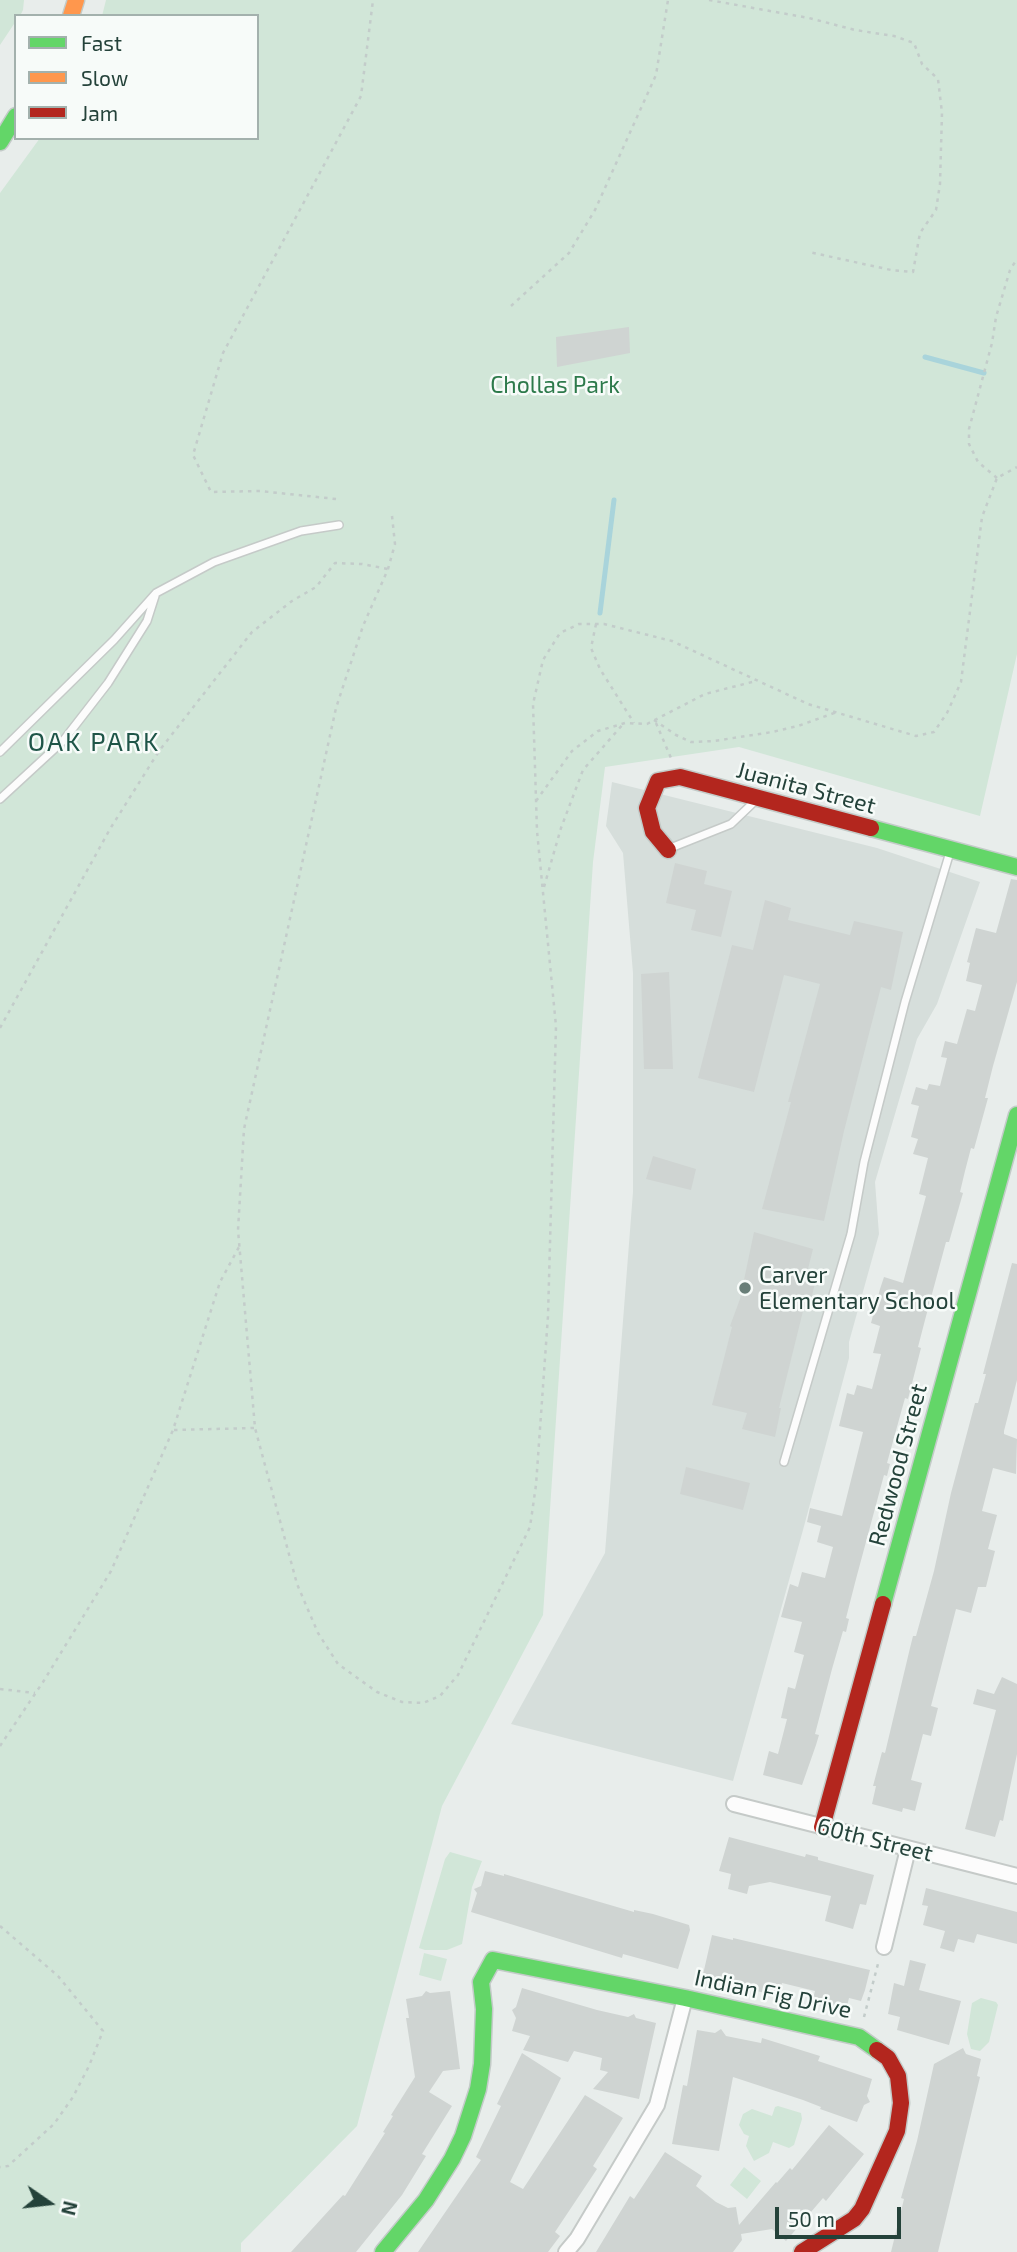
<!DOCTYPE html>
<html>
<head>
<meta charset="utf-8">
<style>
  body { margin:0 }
  #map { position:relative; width:1017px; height:2252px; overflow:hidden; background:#e8edeb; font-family:"Exo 2",sans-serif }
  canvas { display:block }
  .legend { position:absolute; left:14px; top:14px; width:245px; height:126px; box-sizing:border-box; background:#f7fbf9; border:2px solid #a3b1ad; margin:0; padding:9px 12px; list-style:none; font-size:21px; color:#24423a }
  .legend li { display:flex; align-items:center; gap:14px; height:35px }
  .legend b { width:35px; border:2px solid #a3b1ad }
  .north { position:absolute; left:14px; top:2168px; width:70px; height:70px; -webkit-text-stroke:5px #f7fbf9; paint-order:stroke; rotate:104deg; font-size:19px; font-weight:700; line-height:28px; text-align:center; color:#24423a }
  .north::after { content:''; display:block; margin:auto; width:24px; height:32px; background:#24423a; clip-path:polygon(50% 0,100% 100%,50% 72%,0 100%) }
  .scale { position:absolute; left:775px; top:2207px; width:126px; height:32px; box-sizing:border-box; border:4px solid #24423a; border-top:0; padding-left:9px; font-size:21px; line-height:24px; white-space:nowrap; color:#24423a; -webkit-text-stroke:5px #f7fbf9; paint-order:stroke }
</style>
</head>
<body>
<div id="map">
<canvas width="1017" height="2252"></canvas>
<ul class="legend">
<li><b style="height:9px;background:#63d668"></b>Fast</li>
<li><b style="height:9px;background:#ff974d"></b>Slow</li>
<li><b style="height:9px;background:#b3261e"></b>Jam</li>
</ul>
<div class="north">N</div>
<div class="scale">50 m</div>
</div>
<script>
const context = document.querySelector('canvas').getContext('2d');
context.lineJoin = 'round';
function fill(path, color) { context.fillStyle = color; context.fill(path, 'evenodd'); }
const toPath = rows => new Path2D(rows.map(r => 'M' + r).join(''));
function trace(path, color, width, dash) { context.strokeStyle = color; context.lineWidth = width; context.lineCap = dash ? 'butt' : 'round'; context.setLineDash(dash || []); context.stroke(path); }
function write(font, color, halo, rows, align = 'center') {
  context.font = font + ' "Exo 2",sans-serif'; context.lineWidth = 5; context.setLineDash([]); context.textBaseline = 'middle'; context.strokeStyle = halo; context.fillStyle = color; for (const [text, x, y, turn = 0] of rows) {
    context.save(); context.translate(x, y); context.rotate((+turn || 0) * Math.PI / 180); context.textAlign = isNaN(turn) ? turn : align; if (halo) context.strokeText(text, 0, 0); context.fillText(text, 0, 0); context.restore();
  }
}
fill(toPath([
  [612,782,877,848,980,882,937,1004,917,1039,875,1182,879,1234,849,1342,849,1358,803,1530,733,1781,511,1724,605,1553,633,1192,633,973,623,853,606,826]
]), '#d6dedb');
fill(toPath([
  [0,0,24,0,23,10,20,16,16,16,16,21,0,45],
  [106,0,1017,0,1017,654,980,816,739,747,605,767,593,862,543,1615,442,1806,357,2126,241,2243,241,2252,0,2252,0,193,40,138,257,138,257,16,102,16],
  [450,1852,482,1861,472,1887,462,1944,447,1950,425,1950,419,1948,445,1859],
  [424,1953,447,1959,441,1981,419,1975],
  [981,1998,996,2002,998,2005,989,2042,980,2051,971,2049,967,2034,972,2003],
  [778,2106,801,2113,802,2119,794,2145,789,2148,773,2142,769,2153,754,2161,746,2146,749,2136,744,2134,739,2125,743,2114,752,2109,772,2116,775,2107],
  [744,2167,761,2181,747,2199,730,2185]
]), '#d1e6d8');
trace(toPath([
  [925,357,984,373],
  [600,613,614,500]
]), '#a9d4db', 5);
fill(toPath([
  [629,327,630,353,557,367,556,337],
  [675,863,707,871,704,884,732,891,721,937,691,930,696,910,666,903],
  [1011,879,1017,880,1017,982,993,1066,985,1098,988,1098,974,1149,971,1148,965,1171,960,1192,963,1193,949,1242,946,1242,925,1320,918,1347,921,1348,908,1399,905,1398,887,1463,890,1464,887,1476,884,1475,856,1579,846,1618,849,1619,846,1632,843,1631,832,1669,815,1734,819,1735,816,1745,802,1785,763,1775,769,1751,778,1754,787,1719,781,1718,788,1687,795,1689,804,1655,794,1652,802,1622,781,1617,790,1584,798,1587,802,1572,825,1578,833,1547,817,1542,821,1526,807,1522,810,1508,842,1516,863,1432,839,1426,847,1393,854,1395,857,1385,872,1389,881,1354,873,1353,880,1326,871,1323,880,1289,884,1277,903,1283,926,1196,919,1194,928,1158,913,1154,918,1139,911,1137,919,1106,911,1104,916,1087,927,1090,929,1084,940,1086,947,1058,941,1057,945,1041,957,1044,967,1009,975,1011,982,985,966,981,970,963,967,962,976,928,996,933],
  [765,900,791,908,788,920,850,935,854,921,903,932,891,990,881,987,844,1131,824,1221,762,1209,791,1102,788,1102,820,984,784,975,754,1092,698,1078,732,945,753,950],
  [669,972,673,1069,644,1069,641,974],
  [653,1156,696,1169,691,1190,646,1179],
  [754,1232,813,1249,805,1281,815,1283,809,1308,804,1307,779,1408,781,1408,775,1437,742,1429,747,1413,712,1405,732,1327,730,1326,740,1299],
  [1012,1263,1017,1264,1017,1380,1004,1431,1004,1434,1017,1439,1016,1474,993,1468,982,1511,997,1515,988,1549,995,1551,986,1587,978,1587,971,1613,956,1609,931,1706,938,1708,931,1736,923,1734,911,1780,922,1783,915,1811,903,1808,902,1812,872,1804,876,1786,873,1786,882,1752,885,1753,910,1648,913,1636,916,1636,934,1571,951,1493,975,1403,978,1403,986,1374,983,1374],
  [686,1467,750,1483,743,1510,680,1494],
  [1002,1677,1017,1684,1017,1754,1003,1821,1000,1820,995,1837,965,1829,996,1710,973,1704,977,1689,994,1694],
  [729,1837,805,1857,806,1854,818,1857,818,1860,874,1875,866,1905,860,1904,853,1929,825,1921,831,1896,770,1882,749,1886,747,1894,728,1889,731,1874,719,1871],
  [485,1871,504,1876,504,1874,634,1912,634,1910,653,1914,689,1925,690,1930,678,1969,623,1954,622,1958,471,1912,477,1893,474,1889,481,1886],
  [926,1888,1017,1912,1017,1944,977,1934,974,1943,958,1939,954,1952,940,1948,945,1931,923,1925,928,1906,922,1905],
  [712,1935,733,1940,733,1938,870,1970,865,1990,861,2001,849,1998,846,2010,812,2003,815,1991,782,1983,779,1996,702,1979],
  [910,1960,926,1964,919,1990,961,2001,949,2045,897,2030,900,2017,888,2014,894,1983,904,1986],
  [522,1988,597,2010,628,2017,634,2014,636,2018,656,2023,639,2099,593,2089,608,2072,600,2070,602,2058,574,2051,568,2062,523,2050,530,2036,512,2031,516,2018,512,2010,516,2007],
  [426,1991,430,1993,450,1991,460,2069,443,2071,429,2092,452,2106,422,2154,426,2156,402,2195,356,2252,291,2252,343,2195,345,2196,385,2133,383,2132,393,2116,391,2115,415,2077,406,2018,409,2018,406,1999,422,1996],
  [721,2029,726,2036,761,2043,762,2038,820,2056,818,2061,872,2079,867,2096,870,2102,864,2105,857,2122,820,2109,821,2107,803,2100,733,2077,719,2151,672,2144,683,2085,687,2086,697,2030,715,2033],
  [963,2048,966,2054,981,2059,977,2076,980,2077,938,2252,891,2252,904,2199,901,2198,917,2141,934,2064],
  [522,2053,561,2078,510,2182,523,2189,585,2095,623,2118,593,2166,597,2169,555,2232,560,2236,548,2252,418,2252,481,2160,476,2157,501,2106,497,2104],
  [829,2125,864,2154,826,2201,823,2198,786,2241,772,2229,741,2234,742,2240,733,2252,596,2252,630,2196,634,2199,665,2152,702,2176,696,2186,716,2202,728,2208,736,2207,739,2225,776,2182,777,2183,790,2168,792,2170]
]), '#cfd4d2');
const lane = toPath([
  [0,752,114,640,156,593,214,562,301,531,339,525],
  [0,799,63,741,108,683,147,621,155,596],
  [668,849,731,824,754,802],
  [784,1462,851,1234,864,1162,905,1002,950,852]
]);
const street = toPath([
  [734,1804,1017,1876],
  [884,1947,908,1849],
  [566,2252,577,2239,657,2105,685,1998]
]);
const fast = toPath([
  [0,142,16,116],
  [871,828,1017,867],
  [883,1604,1017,1115],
  [383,2252,426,2200,452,2159,463,2136,478,2089,482,2064,484,2009,481,1982,493,1960,685,1998,859,2037,877,2050]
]);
const slow = toPath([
  [71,16,76,0]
]);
const jam = toPath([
  [668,850,653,832,647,808,658,781,680,777,871,828],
  [822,1827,883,1604],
  [802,2252,854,2219,862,2209,897,2131,901,2103,898,2076,888,2058,877,2050]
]);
trace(lane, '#c5cac8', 10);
trace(street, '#c5cac8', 18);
trace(fast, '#c3cbc8', 19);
trace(slow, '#c3cbc8', 19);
trace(jam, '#c3cbc8', 19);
trace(toPath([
  [709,0,809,18,855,30,894,36,914,43,922,64,938,79,942,113,940,184,936,210,920,233,913,272,891,270,809,252],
  [511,306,569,253,595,210,656,75,668,0],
  [997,478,978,462,969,444,969,429,992,343,996,317,1010,270,1017,259],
  [336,499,260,491,211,492,193,455,223,353,361,96,373,0],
  [392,516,395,544,388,569,363,626,336,708,244,1129,238,1230,255,1428,297,1584,318,1633,338,1664,377,1692,402,1702,423,1703,440,1696,458,1675,530,1527,536,1485,548,1316,556,1026,537,831,533,704,543,660,560,633,579,624,604,624,672,641,808,704,916,736,934,732,947,713,961,682,982,517,997,478,1017,467],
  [596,624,591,648,600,669,634,723],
  [654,720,676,735,691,742,714,741,772,732,798,726,837,712],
  [656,723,671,758],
  [536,801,572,751,598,731,625,723,647,724,705,694,756,681],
  [544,887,561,828,583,770,624,723],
  [0,1028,110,829,159,751,252,632,292,601,316,587,335,563,362,564,388,569],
  [174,1430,255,1428],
  [0,1689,35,1693],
  [0,1746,43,1682,111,1571,173,1430,220,1282,239,1247],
  [0,1926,58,1976,103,2031,89,2066,73,2097,54,2124,8,2166,0,2167],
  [864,2017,879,1960]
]), '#c3ccca', 2.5, [3.5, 5]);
trace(lane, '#fcfcfc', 7);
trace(street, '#fcfcfc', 14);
trace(fast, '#63d668', 16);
trace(slow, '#ff974d', 16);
trace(jam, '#b3261e', 16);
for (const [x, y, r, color] of [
  [745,1288,7,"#697e78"]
]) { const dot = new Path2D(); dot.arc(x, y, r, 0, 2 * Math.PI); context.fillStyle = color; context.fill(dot); trace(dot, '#f7fbf9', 2.5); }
write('23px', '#2d7a4b', '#f7fbf9', [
  ["Chollas Park",555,385]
]);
write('23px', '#24423a', '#f7fbf9', [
  ["Juanita Street",806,788,15],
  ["Redwood Street",898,1465,-75],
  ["60th Street",875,1840,14],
  ["Indian Fig Drive",773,1994,12]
]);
write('23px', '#24423a', '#f7fbf9', [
  ["Carver",759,1275],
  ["Elementary School",759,1301]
], 'left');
context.letterSpacing = '2px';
write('26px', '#1f5548', '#f7fbf9', [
  ["OAK PARK",94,742]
]);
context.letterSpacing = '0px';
</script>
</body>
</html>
